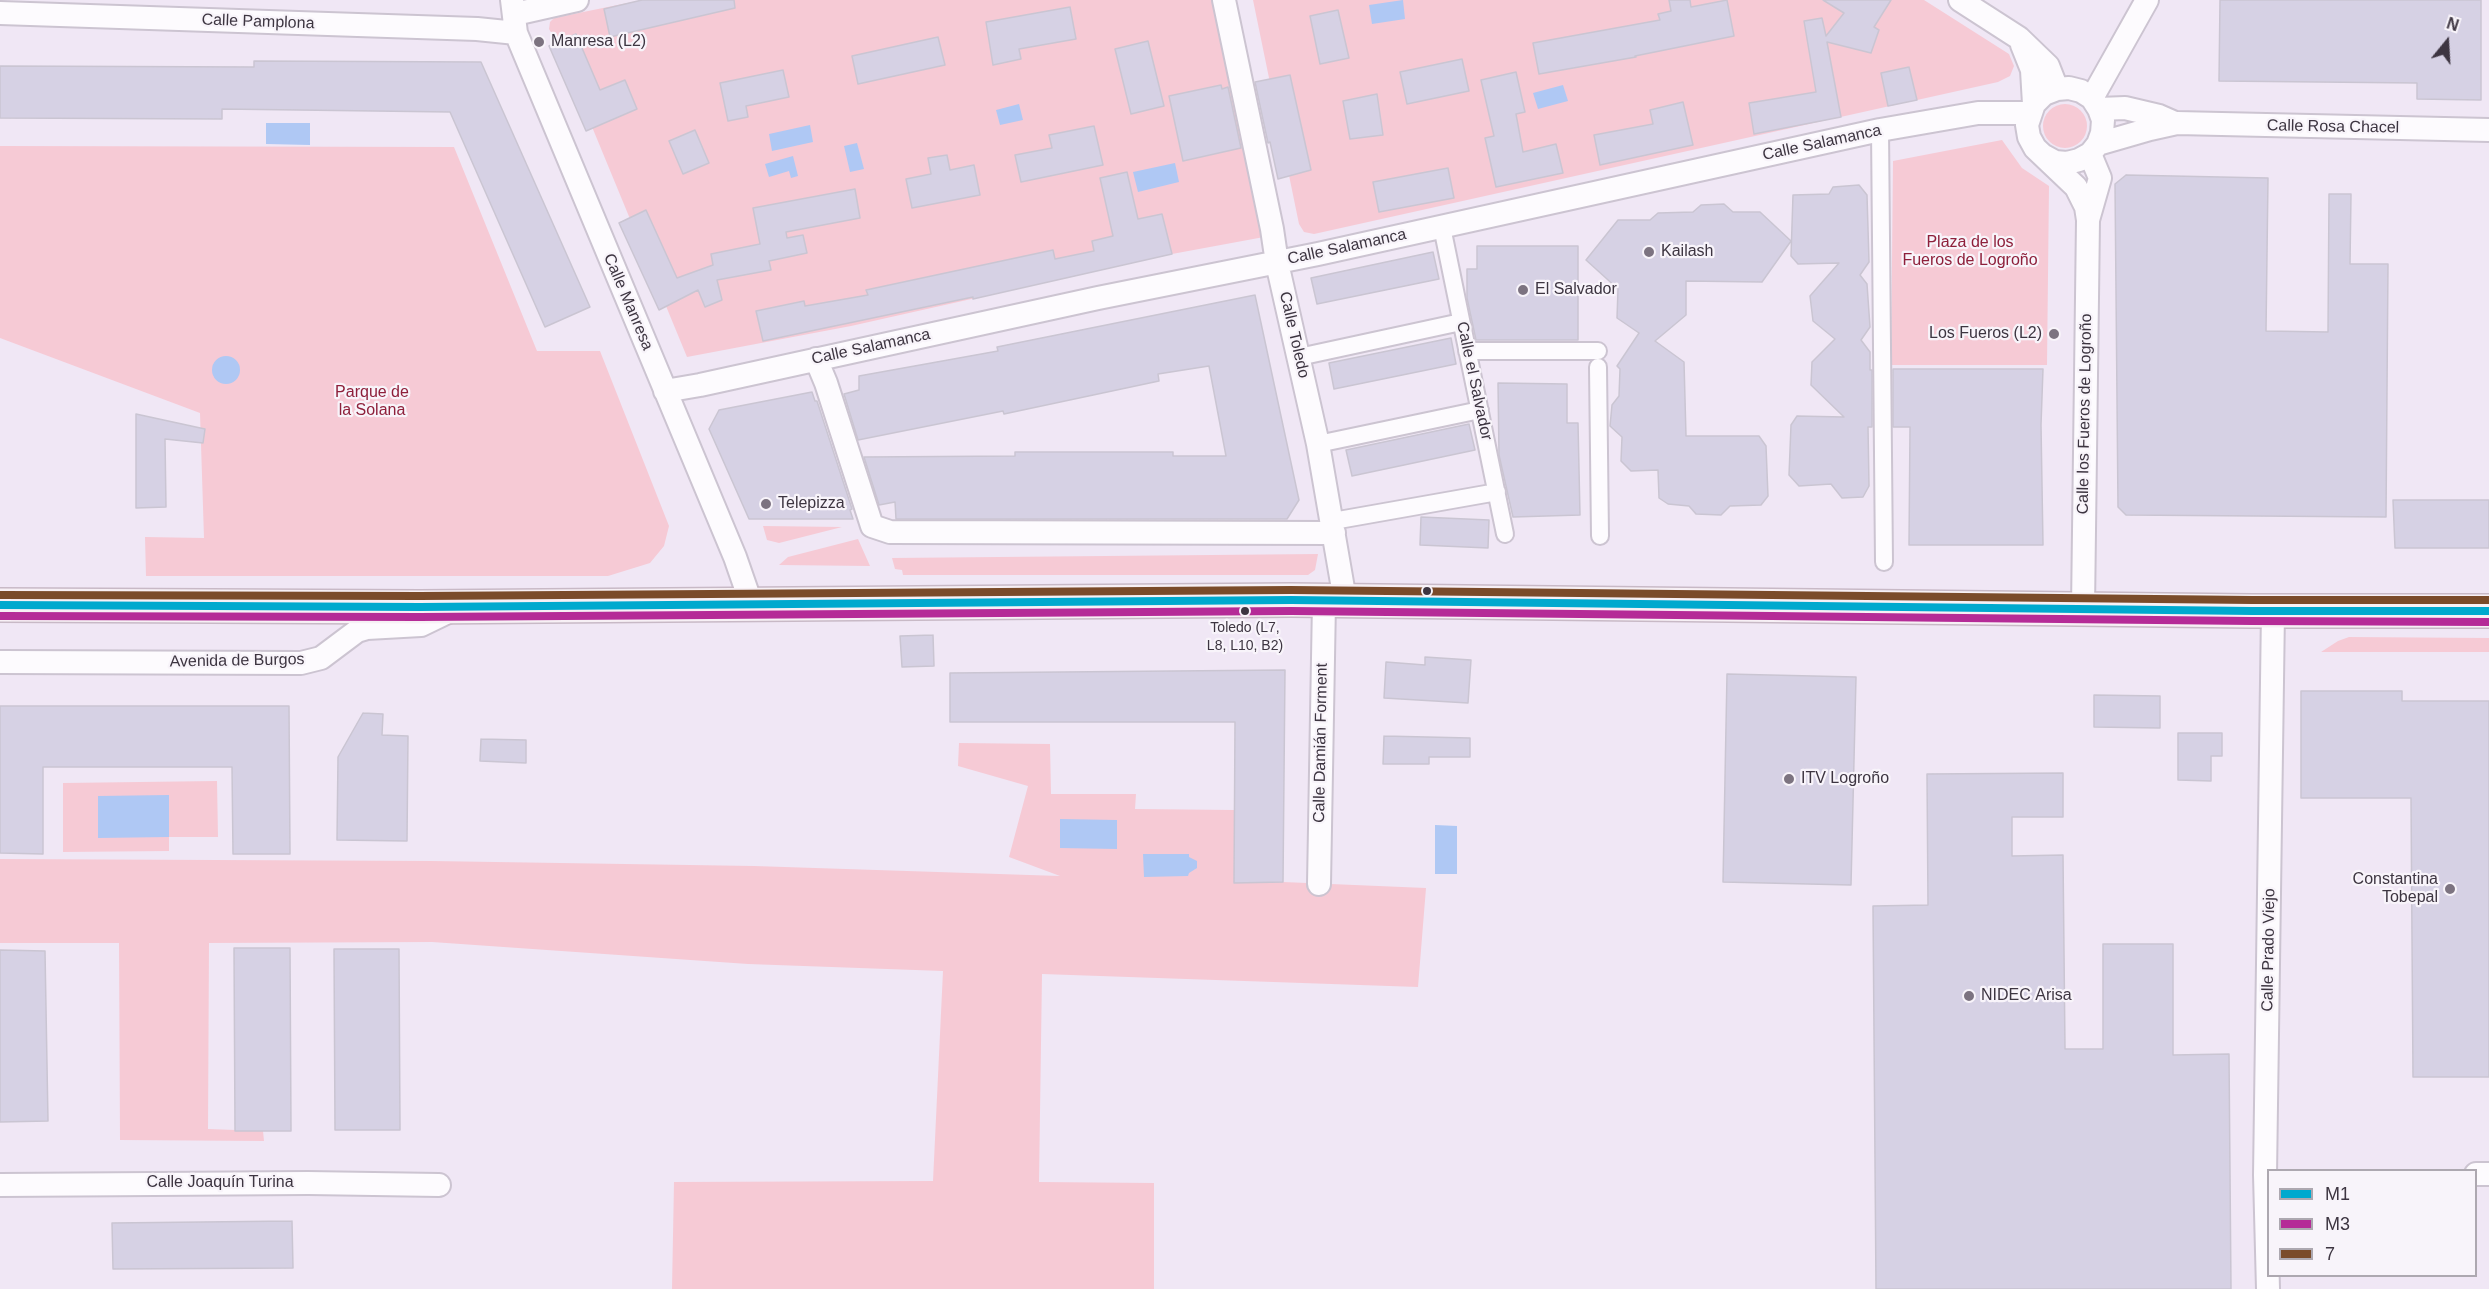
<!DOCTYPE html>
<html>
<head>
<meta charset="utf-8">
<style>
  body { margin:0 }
  #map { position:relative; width:2489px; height:1289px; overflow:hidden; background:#f0e7f5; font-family:Helvetica,sans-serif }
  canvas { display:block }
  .legend { position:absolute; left:2267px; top:1169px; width:210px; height:108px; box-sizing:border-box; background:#f8f4fa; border:2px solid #ada8b0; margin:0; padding:8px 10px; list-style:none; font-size:18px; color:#3d3541 }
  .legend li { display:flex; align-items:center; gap:12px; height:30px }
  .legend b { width:30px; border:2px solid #ada8b0 }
  .north { position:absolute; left:2417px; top:12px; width:60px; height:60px; -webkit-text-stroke:4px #f8f4fa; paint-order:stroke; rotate:18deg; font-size:16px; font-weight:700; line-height:24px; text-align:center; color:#3d3541 }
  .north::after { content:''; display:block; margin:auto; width:21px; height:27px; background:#3d3541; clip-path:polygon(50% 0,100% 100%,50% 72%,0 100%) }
</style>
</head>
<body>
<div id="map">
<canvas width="2489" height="1289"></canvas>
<ul class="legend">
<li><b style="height:8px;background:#00a9ce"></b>M1</li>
<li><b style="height:8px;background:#b52b97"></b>M3</li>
<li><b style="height:8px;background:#7a4b2a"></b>7</li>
</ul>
<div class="north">N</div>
</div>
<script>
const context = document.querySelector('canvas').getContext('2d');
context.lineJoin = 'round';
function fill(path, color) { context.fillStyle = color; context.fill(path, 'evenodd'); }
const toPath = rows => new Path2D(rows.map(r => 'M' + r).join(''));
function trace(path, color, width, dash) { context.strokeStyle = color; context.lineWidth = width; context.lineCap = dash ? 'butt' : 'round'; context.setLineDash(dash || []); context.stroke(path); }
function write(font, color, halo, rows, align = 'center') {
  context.font = font + ' Helvetica,sans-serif'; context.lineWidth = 4.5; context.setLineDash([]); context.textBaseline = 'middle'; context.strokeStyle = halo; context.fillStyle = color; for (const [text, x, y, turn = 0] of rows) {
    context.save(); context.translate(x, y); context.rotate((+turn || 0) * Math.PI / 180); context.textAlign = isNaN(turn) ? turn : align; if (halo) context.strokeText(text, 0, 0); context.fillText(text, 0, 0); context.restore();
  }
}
fill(toPath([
  [642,0,1212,0,1264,237,1172,254,851,326,687,357,557,42,549,29,550,22,554,18],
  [1253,0,1924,0,2009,54,2014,66,2010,76,1998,82,1314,234,1304,232,1299,224],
  '2043 126a22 22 0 1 1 44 0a22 22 0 1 1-44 0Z',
  [2002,140,2022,168,2049,186,2047,365,1891,365,1893,161],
  [0,146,454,147,537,351,600,351,669,526,664,546,650,563,608,576,146,576,145,537,204,538,200,413,0,338],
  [763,526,842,527,779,543,767,540],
  [858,539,870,566,779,565,788,557],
  [1318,554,1315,570,1308,575,903,575,902,570,895,569,892,558],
  [2349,637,2489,638,2489,652,2321,652,2338,641],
  [959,743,1050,744,1051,794,1136,794,1135,809,1234,810,1234,883,1283,882,1426,888,1418,987,1042,974,1039,1182,1154,1183,1154,1289,672,1289,674,1182,933,1181,943,971,748,964,432,942,209,943,208,1129,263,1131,264,1141,120,1140,119,943,0,943,0,859,431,861,754,866,1060,876,1009,857,1028,786,958,766],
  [217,781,218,837,169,837,169,851,63,852,63,783]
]), '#f6cad5');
fill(toPath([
  [1403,0,1405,19,1372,24,1369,5],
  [1563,85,1568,101,1538,109,1533,93],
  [1019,104,1023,120,1000,125,996,110],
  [266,123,310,123,310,145,266,144],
  [810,125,813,142,772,151,769,134],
  [857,143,864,169,850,172,844,146],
  [793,156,798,176,791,178,789,171,769,177,765,164],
  [1175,163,1179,182,1138,192,1133,172],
  '212 370a14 14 0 1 1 28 0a14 14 0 1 1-28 0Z',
  [169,795,169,837,98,838,98,796],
  [1060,819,1117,820,1117,849,1060,848],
  [1435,825,1457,826,1457,874,1435,874],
  [1143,854,1189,854,1189,857,1197,861,1197,868,1189,873,1188,876,1144,877]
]), '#afc8f4');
const building = toPath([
  [642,0,734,0,735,8,610,37,604,9,642,0],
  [1669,0,1690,0,1691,7,1727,0,1734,36,1635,56,1636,57,1539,74,1533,43,1660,20,1658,14,1671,11,1669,0],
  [1823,0,1891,0,1874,27,1879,30,1871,53,1827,42,1841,117,1754,134,1749,103,1816,92,1804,21,1822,18,1826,36,1844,13,1823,0],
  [2220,0,2481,0,2481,100,2417,99,2417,83,2219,81,2220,0],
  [1070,7,1076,39,1019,49,1021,59,993,65,986,22,1070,7],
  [1338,10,1349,58,1320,64,1310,16,1338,10],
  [576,34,600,90,625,80,637,109,586,131,549,46,576,34],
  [938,37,945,65,858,84,852,56,938,37],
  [1148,41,1164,106,1131,114,1115,49,1148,41],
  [1462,59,1469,91,1407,104,1400,72,1462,59],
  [254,61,481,62,590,307,545,327,450,112,222,109,222,119,0,118,0,66,254,67,254,61],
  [1909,67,1917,100,1888,106,1881,73,1909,67],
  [783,70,789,97,746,106,748,117,728,121,720,83,783,70],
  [1516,72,1525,112,1516,114,1523,152,1556,144,1563,173,1496,187,1485,138,1494,136,1481,80,1516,72],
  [1290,75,1311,170,1278,179,1270,142,1268,143,1255,82,1290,75],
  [1221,85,1222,89,1228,87,1241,148,1183,161,1169,96,1221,85],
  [1377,94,1383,135,1350,139,1343,101,1377,94],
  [1683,102,1693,145,1600,165,1594,135,1653,124,1650,110,1683,102],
  [1094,126,1103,165,1021,182,1015,155,1052,148,1049,135,1094,126],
  [695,130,709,163,683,174,669,141,695,130],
  [947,155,950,170,974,165,980,195,912,208,906,179,931,174,928,158,947,155],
  [1448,168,1454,198,1379,212,1373,182,1448,168],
  [1127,172,1138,219,1162,214,1172,254,973,299,973,297,763,341,756,311,804,301,805,306,868,295,866,290,1053,250,1055,259,1094,251,1092,241,1113,236,1100,178,1127,172],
  [2126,175,2268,178,2266,331,2328,332,2329,194,2351,194,2350,264,2388,264,2386,517,2126,515,2118,507,2115,184,2126,175],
  [1859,185,1867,195,1869,262,1860,275,1867,284,1870,327,1861,340,1870,352,1870,370,1872,370,1872,427,1868,427,1869,486,1863,497,1842,498,1831,484,1799,486,1789,475,1791,425,1797,416,1844,417,1811,385,1812,362,1835,339,1813,321,1810,296,1839,263,1798,264,1791,256,1793,195,1829,194,1833,187,1859,185],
  [855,189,860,218,786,232,787,238,803,235,807,253,769,261,771,270,717,280,722,300,705,307,698,290,659,310,619,223,646,210,677,278,713,265,711,254,760,244,753,208,855,189],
  [1724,204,1733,212,1760,212,1791,241,1762,282,1686,281,1686,315,1655,341,1684,362,1686,436,1759,436,1766,446,1768,496,1761,505,1730,506,1721,515,1696,514,1689,506,1668,504,1659,498,1658,470,1631,471,1621,461,1622,437,1610,426,1612,405,1619,396,1620,369,1617,366,1639,333,1617,318,1618,289,1586,260,1618,220,1650,220,1658,213,1693,212,1701,205,1724,204],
  [1477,246,1578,246,1578,340,1476,340,1467,298,1467,269,1477,269,1477,246],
  [1433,252,1439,279,1317,304,1311,278,1433,252],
  [1255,295,1299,500,1287,519,896,519,895,502,879,505,864,457,1015,456,1015,452,1173,452,1173,456,1226,456,1209,366,1158,374,1159,381,1004,414,1003,411,858,440,844,394,859,390,859,376,998,351,997,347,1255,295],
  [1451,338,1456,364,1334,389,1329,363,1451,338],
  [1893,369,2043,369,2041,425,2043,545,1909,545,1910,427,1893,427,1893,369],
  [1498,383,1567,384,1567,423,1578,423,1580,515,1513,517,1499,455,1498,383],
  [812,392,815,401,817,401,852,509,850,510,853,519,749,519,709,429,719,410,812,392],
  [136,414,205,429,203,443,165,439,166,507,136,508,136,414],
  [1469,424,1475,450,1352,476,1346,450,1469,424],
  [2393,500,2489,500,2489,548,2395,548,2393,500],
  [1421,517,1489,520,1488,548,1420,545,1421,517],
  [933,635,934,666,902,667,900,636,933,635],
  [1425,657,1471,660,1468,703,1384,698,1386,662,1425,665,1425,657],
  [1285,670,1283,882,1234,883,1235,722,950,722,950,673,1285,670],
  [1727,674,1856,677,1851,885,1723,882,1727,674],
  [2301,691,2402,691,2402,701,2489,701,2489,1077,2413,1077,2411,798,2301,798,2301,691],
  [2094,695,2160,696,2160,728,2094,727,2094,695],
  [0,706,289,706,290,854,233,854,232,767,43,767,43,854,0,853,0,706],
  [363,713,383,714,382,735,408,736,407,841,337,840,338,757,363,713],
  [2178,733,2222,733,2222,756,2211,756,2211,781,2178,780,2178,733],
  [1384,736,1470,738,1470,757,1429,757,1429,764,1383,764,1384,736],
  [481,739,526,740,526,763,480,761,481,739],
  [2063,773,2063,817,2012,817,2012,856,2063,855,2065,1049,2103,1049,2103,944,2173,944,2173,1055,2229,1054,2231,1289,1876,1289,1873,906,1928,905,1927,774,2063,773],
  [234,948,290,948,291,1131,235,1131,234,948],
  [334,949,399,949,400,1130,335,1130,334,949],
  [0,950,45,951,48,1121,0,1122,0,950],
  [292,1221,293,1268,113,1269,112,1223,292,1221]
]);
fill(building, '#d6d1e4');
trace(building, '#cac5d2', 1.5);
const pedestrian = toPath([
  [1880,130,1884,562],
  [1442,227,1505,534],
  [1467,351,1598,351],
  [1299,357,1461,322],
  [1598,367,1600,536],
  [1318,444,1480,410],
  [1333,521,1497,492]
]);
const minor = toPath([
  [512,0,516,33,735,557,751,603],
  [1224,0,1272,229,1277,263,1318,444,1345,600],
  [1960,0,2019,38,2048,66,2057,89],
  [0,13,477,29,516,33],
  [515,14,577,0],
  [2022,45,2032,70,2034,104],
  [2092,98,2147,0],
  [2099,109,2125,108,2159,116,2175,123],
  [2098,144,2150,129,2177,123,2489,130],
  [2044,156,2055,162,2067,163,2079,160,2090,154,2098,144,2102,133,2103,120,2099,109,2092,98,2081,91,2069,88,2057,89,2044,94,2034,104,2027,125,2029,137,2035,148,2076,187,2086,207,2088,220,2083,608],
  [2088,220,2100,178,2090,154],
  [816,359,826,383,872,526,890,532,1334,533],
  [665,391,700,385,1098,298,1318,254,1880,130,1978,113,2030,113],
  [0,662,301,663,321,658,357,631,367,628,421,625,452,610],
  [1319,884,1324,602],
  [2476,1174,2489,1174],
  [0,1185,308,1183,439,1185],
  [2268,1289,2265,1175,2273,611]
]);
const primary = toPath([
  [0,605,420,607,1291,600,2252,611,2489,611]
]);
trace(pedestrian, '#ccc4d1', 20);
trace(minor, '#ccc4d1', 26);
trace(primary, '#c8b9c6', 36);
trace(pedestrian, '#fdfbfe', 16);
trace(minor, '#fdfbfe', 22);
trace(primary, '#f7f0f5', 33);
trace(toPath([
  [0,605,420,607,1291,600,2252,611,2489,611]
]), '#00a9ce', 8);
trace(toPath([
  [0,616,420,617,1291,611,2252,621,2489,622]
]), '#b52b97', 8);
trace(toPath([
  [0,595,420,596,1291,590,2252,600,2489,600]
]), '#7a4b2a', 8);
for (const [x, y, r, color] of [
  [539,42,6,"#7c7380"],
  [1649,252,6,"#7c7380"],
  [1523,290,6,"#7c7380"],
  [2054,334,6,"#7c7380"],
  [766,504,6,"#7c7380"],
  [1427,591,5,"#3d3541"],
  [1245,611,5,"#3d3541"],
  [1789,779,6,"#7c7380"],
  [2450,889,6,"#7c7380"],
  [1969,996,6,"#7c7380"]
]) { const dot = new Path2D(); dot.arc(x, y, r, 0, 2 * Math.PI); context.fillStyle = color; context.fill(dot); trace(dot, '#f8f4fa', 2); }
write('14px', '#3d3541', '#f8f4fa', [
  ["Toledo (L7,",1245,628],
  ["L8, L10, B2)",1245,646]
]);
write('16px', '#3d3541', '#f8f4fa', [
  ["Calle Pamplona",258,22,2],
  ["Calle Rosa Chacel",2333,127,1],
  ["Calle Salamanca",1822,143,-12],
  ["Calle Salamanca",1347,247,-12],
  ["Calle Manresa",628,302,67],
  ["Calle Toledo",1294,335,77],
  ["Calle Salamanca",871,347,-12],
  ["Calle el Salvador",1474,381,78],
  ["Calle los Fueros de Logroño",2085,414,-89],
  ["Avenida de Burgos",237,661,-1],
  ["Calle Damián Forment",1321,743,-89],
  ["Calle Prado Viejo",2269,950,-89],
  ["Calle Joaquín Turina",220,1183]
]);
write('16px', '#3d3541', '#f8f4fa', [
  ["Manresa (L2)",551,42],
  ["Kailash",1661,252],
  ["El Salvador",1535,290],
  ["Los Fueros (L2)",2042,334,"right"],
  ["Telepizza",778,504],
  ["ITV Logroño",1801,779],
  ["Constantina",2438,880,"right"],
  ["Tobepal",2438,898,"right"],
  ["NIDEC Arisa",1981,996]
], 'left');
write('16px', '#8e203b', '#f8f4fa', [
  ["Plaza de los",1970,243],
  ["Fueros de Logroño",1970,261],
  ["Parque de",372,393],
  ["la Solana",372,411]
]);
</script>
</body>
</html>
